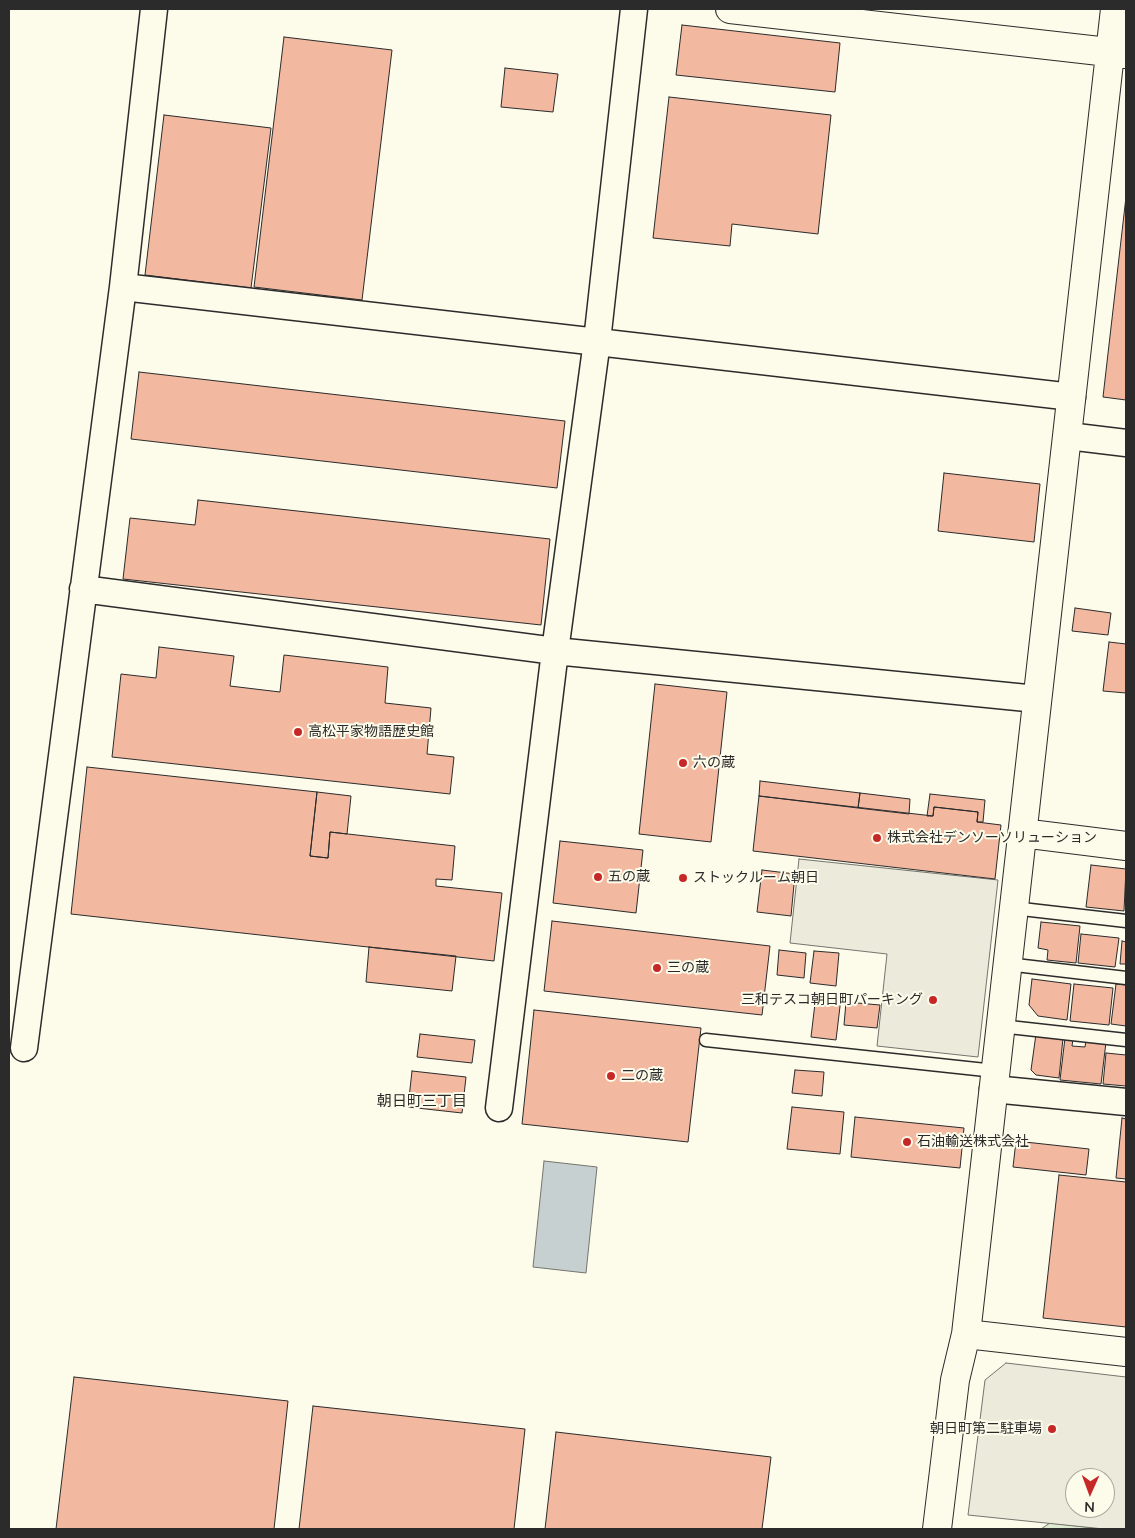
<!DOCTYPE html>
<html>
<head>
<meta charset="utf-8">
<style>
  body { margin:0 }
  #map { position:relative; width:1135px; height:1538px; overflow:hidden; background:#fdfbea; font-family:Mulish,sans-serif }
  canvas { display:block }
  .frame { position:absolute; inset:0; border:10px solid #2b2b2b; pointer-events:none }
  .north { position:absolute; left:1065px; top:1468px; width:50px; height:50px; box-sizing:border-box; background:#fdfbea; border:1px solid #a9a89e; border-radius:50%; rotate:182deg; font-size:14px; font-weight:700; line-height:20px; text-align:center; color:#2b2b2b }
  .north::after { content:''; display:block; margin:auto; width:18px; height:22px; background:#c62828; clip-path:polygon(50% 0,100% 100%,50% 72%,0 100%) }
</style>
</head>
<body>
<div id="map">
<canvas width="1135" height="1538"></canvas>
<div class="frame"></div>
<div class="north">N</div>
</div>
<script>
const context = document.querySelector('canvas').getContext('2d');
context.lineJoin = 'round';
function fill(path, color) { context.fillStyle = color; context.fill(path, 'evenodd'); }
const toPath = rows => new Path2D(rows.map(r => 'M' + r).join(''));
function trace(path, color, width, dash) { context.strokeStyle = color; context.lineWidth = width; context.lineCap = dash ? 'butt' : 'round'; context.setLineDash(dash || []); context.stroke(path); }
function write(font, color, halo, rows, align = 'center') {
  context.font = font + ' Mulish,"Noto Sans JP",sans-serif'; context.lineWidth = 4; context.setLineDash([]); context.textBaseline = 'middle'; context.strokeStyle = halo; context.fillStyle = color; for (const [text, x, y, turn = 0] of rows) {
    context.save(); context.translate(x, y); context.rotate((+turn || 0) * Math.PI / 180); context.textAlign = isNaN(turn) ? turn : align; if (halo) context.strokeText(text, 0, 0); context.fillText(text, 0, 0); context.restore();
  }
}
const green = toPath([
  [1050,1523,1104,1529,1041,1529,1050,1523]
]);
fill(green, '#deebd1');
trace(green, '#74746e', 1);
const parking = toPath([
  [799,859,998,880,978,1057,877,1046,887,954,790,943,799,859],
  [1006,1363,1126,1377,1126,1529,1104,1529,968,1515,985,1380,1006,1363],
  [1075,1478,1105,1478,1105,1508,1075,1508,1075,1478]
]);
fill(parking, '#eceadb');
trace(parking, '#74746e', 1);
const water = toPath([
  [544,1161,597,1167,586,1273,533,1267,544,1161]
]);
fill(water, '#c7d0d0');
trace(water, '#74746e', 1);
const building = toPath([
  [682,25,840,43,835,92,676,75,682,25],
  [284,37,392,50,362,300,254,287,284,37],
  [505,68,558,74,553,112,501,107,505,68],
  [669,97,831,115,818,234,732,224,730,246,653,238,669,97],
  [164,115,271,128,251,288,145,275,164,115],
  [1126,197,1126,400,1103,397,1126,197],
  [139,372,565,421,557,488,131,439,139,372],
  [944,473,1040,484,1034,542,938,531,944,473],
  [198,500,550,539,541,625,123,579,130,518,195,525,198,500],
  [1075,608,1111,613,1108,635,1072,631,1075,608],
  [1109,642,1126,644,1126,693,1103,691,1109,642],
  [159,647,234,656,230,686,280,692,284,655,388,667,385,703,431,708,427,754,454,757,450,794,112,757,121,674,156,678,159,647],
  [655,684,727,692,711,842,639,834,655,684],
  [87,767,317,792,310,856,328,858,330,832,455,846,452,880,436,879,436,886,502,893,494,961,71,914,87,767],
  [760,781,860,793,858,808,759,796,760,781],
  [317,792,351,796,347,834,330,832,328,858,310,856,317,792],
  [860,793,910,799,909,814,858,808,860,793],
  [930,794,985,800,983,822,977,822,978,812,934,807,933,816,927,816,930,794],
  [759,796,933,816,934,807,978,812,977,822,1001,825,995,879,753,851,759,796],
  [560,841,643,850,636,913,553,903,560,841],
  [1091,865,1126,869,1124,911,1086,907,1091,865],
  [762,870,795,874,791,916,757,912,762,870],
  [552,921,770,946,762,1015,544,991,552,921],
  [1041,922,1080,926,1076,963,1047,960,1048,950,1038,948,1041,922],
  [1081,934,1119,938,1115,967,1078,963,1081,934],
  [1122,941,1126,942,1126,964,1120,964,1122,941],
  [369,947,456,956,452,991,366,982,369,947],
  [779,950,806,953,804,978,777,975,779,950],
  [814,951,839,953,836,986,810,983,814,951],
  [1032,979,1071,984,1067,1020,1038,1016,1029,1005,1032,979],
  [1074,984,1113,988,1109,1025,1070,1021,1074,984],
  [1116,984,1126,985,1126,1026,1111,1024,1116,984],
  [816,995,841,998,836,1040,811,1037,816,995],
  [846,1002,880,1005,877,1028,844,1025,846,1002],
  [534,1010,701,1028,688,1142,522,1124,534,1010],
  [420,1034,475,1040,472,1063,417,1057,420,1034],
  [1036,1034,1063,1038,1059,1078,1036,1075,1031,1070,1036,1034],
  [1065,1038,1073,1039,1072,1046,1085,1047,1086,1040,1106,1042,1101,1084,1060,1080,1065,1038],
  [1106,1053,1126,1055,1126,1086,1103,1084,1106,1053],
  [795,1070,824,1072,822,1096,792,1093,795,1070],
  [412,1071,466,1077,462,1113,408,1107,412,1071],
  [792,1107,844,1112,840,1154,787,1149,792,1107],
  [855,1117,964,1128,960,1168,851,1157,855,1117],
  [1122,1118,1126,1119,1126,1179,1116,1178,1122,1118],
  [1016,1141,1089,1149,1086,1175,1013,1167,1016,1141],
  [1059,1175,1126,1182,1126,1327,1043,1318,1059,1175],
  [74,1377,288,1401,274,1529,56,1529,74,1377],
  [313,1406,525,1429,514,1529,299,1529,313,1406],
  [556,1432,771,1457,762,1529,545,1529,556,1432]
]);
fill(building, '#f2b8a0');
trace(building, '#2b2b2b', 1);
const lane = toPath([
  [1013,908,1126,921],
  [1007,964,1126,978],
  [1000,1026,1126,1040],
  [706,1040,995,1071]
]);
const street = toPath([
  [123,287,1072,397],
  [1068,436,1126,443],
  [83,589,555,651,1037,699],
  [24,1048,123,287,154,9],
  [993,1089,1126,1102],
  [499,1108,555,651,597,341,634,9]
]);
const secondary = toPath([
  [730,9,1126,54],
  [1022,833,1126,846],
  [966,1334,1126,1352],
  [937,1529,955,1380,966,1334,1115,9]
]);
trace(lane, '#2b2b2b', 15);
trace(street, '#2b2b2b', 29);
trace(secondary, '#2b2b2b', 30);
trace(lane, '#fdfbea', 12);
trace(street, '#fdfbea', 26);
trace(secondary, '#fdfbea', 28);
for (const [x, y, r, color] of [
  [298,732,5,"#c62828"],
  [683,763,5,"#c62828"],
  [877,838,5,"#c62828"],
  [598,877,5,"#c62828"],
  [683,878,5,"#c62828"],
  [657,968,5,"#c62828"],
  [933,1000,5,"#c62828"],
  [611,1076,5,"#c62828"],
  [907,1142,5,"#c62828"],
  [1052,1429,5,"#c62828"]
]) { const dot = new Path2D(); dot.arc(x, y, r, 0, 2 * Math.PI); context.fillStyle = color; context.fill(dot); trace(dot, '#fdfbea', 2); }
write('14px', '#2b2b2b', '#fdfbea', [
  ["高松平家物語歴史館",308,732],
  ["六の蔵",693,763],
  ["株式会社デンソーソリューション",887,838],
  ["五の蔵",608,877],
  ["ストックルーム朝日",693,878],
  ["三の蔵",667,968],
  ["三和テスコ朝日町パーキング",923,1000,"right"],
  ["二の蔵",621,1076],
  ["石油輸送株式会社",917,1142],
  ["朝日町第二駐車場",1042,1429,"right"]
], 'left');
write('15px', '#2b2b2b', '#fdfbea', [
  ["朝日町三丁目",422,1101]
]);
</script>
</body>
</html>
